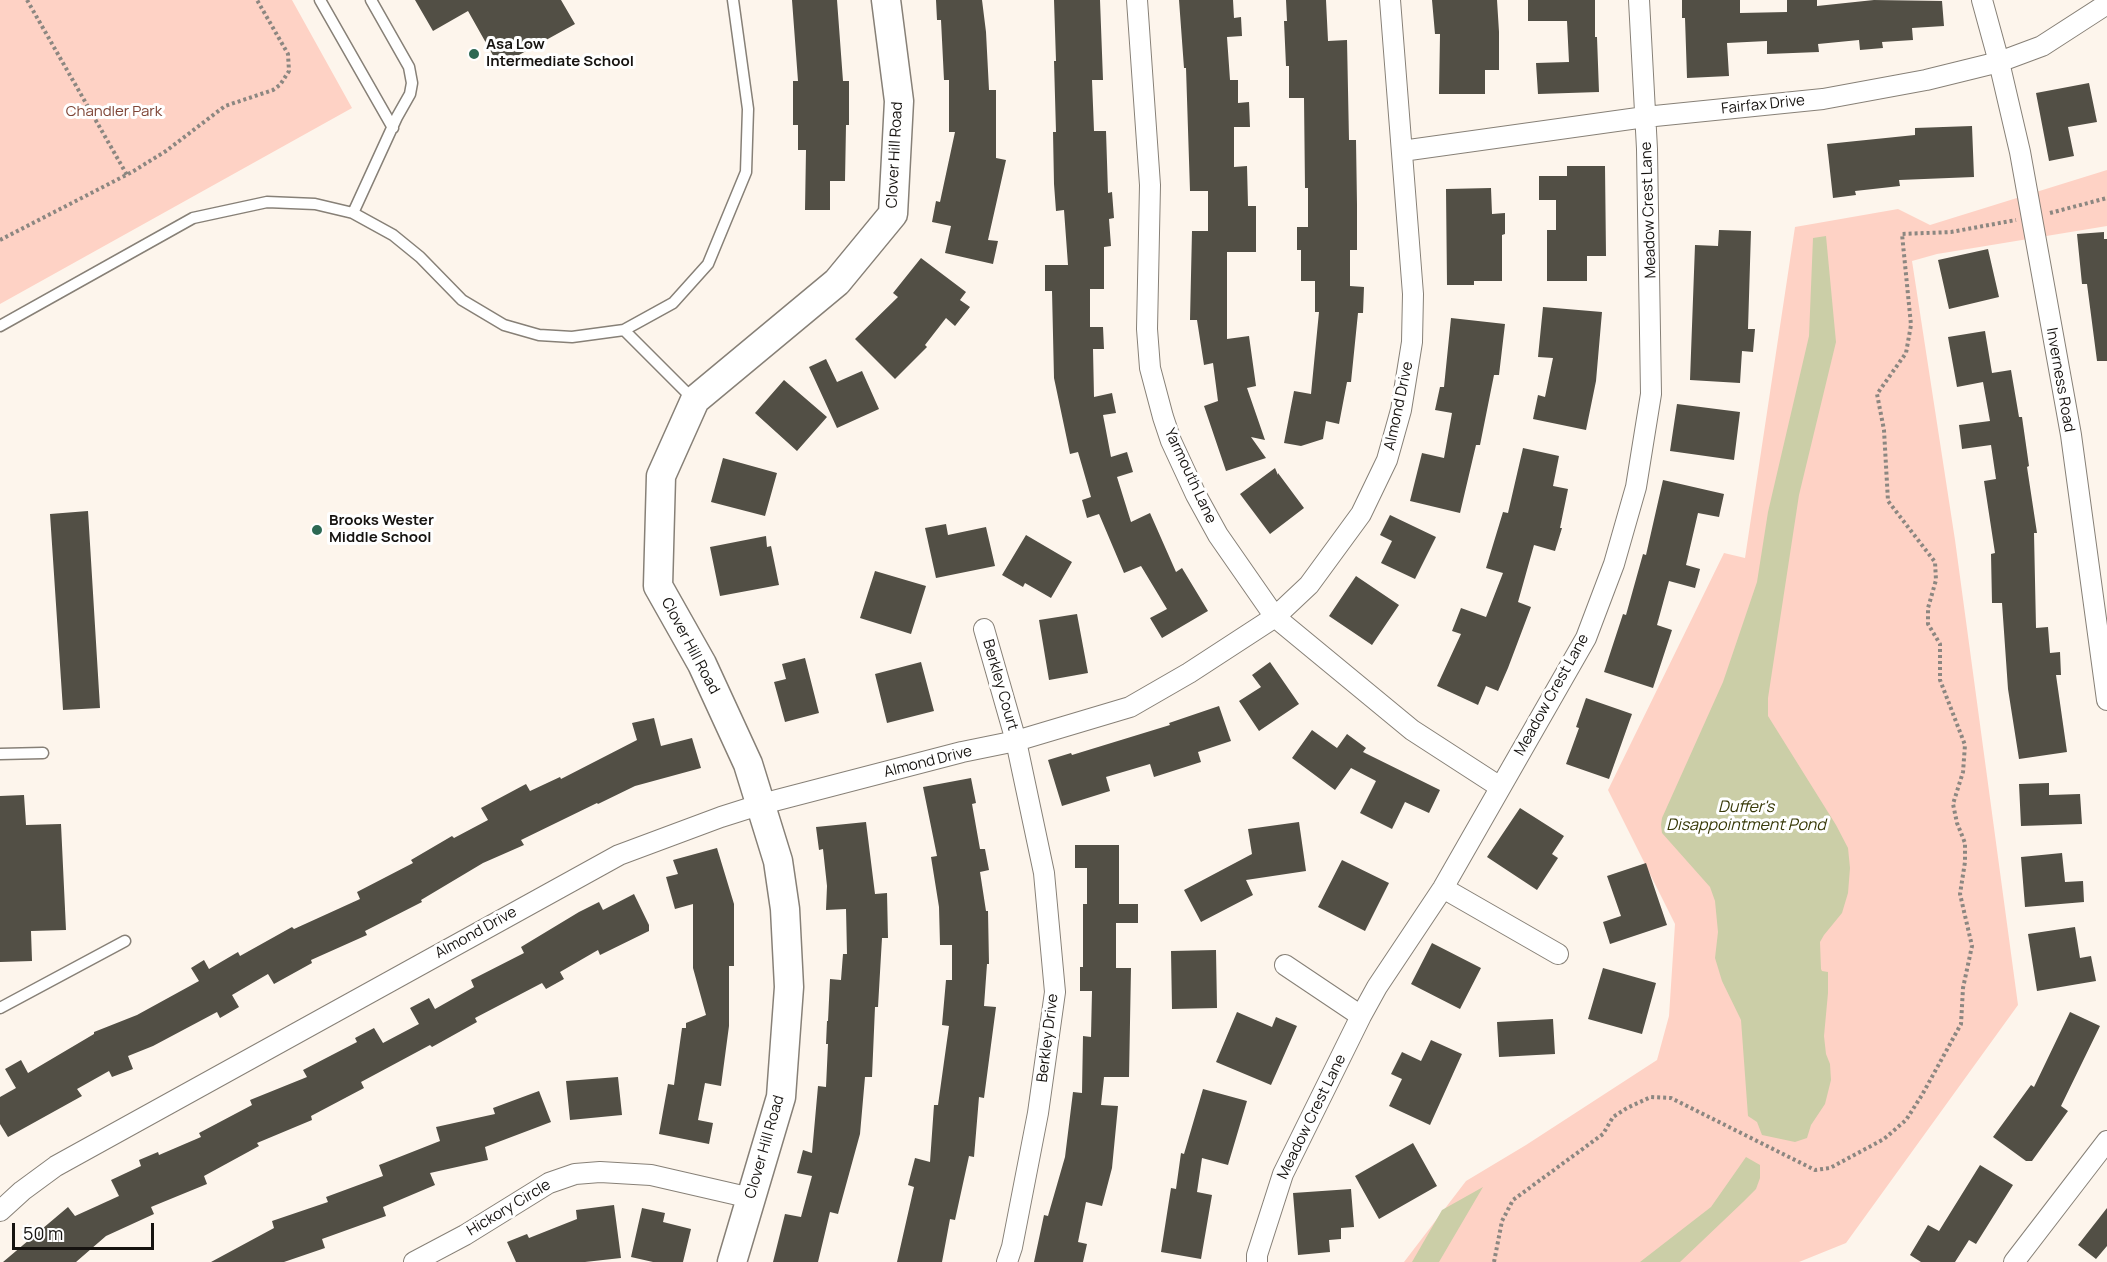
<!DOCTYPE html>
<html>
<head>
<meta charset="utf-8">
<style>
  body { margin:0 }
  #map { position:relative; width:2107px; height:1262px; overflow:hidden; background:#fdf5ec; font-family:Manrope,sans-serif }
  canvas { display:block }
  .scale { position:absolute; left:12px; top:1223px; width:142px; height:27px; box-sizing:border-box; border:3px solid #161310; border-top:0; padding-left:8px; font-size:18px; line-height:21px; white-space:nowrap; color:#161310; -webkit-text-stroke:4px #fff; paint-order:stroke }
</style>
</head>
<body>
<div id="map">
<canvas width="2107" height="1262"></canvas>
<div class="scale">50 m</div>
</div>
<script>
const context = document.querySelector('canvas').getContext('2d');
context.lineJoin = 'round';
function fill(path, color) { context.fillStyle = color; context.fill(path, 'evenodd'); }
const toPath = rows => new Path2D(rows.map(r => 'M' + r).join(''));
function trace(path, color, width, dash) { context.strokeStyle = color; context.lineWidth = width; context.lineCap = dash ? 'butt' : 'round'; context.setLineDash(dash || []); context.stroke(path); }
function write(font, color, halo, rows, align = 'center') {
  context.font = font + ' Manrope,sans-serif'; context.lineWidth = 6; context.setLineDash([]); context.textBaseline = 'middle'; context.strokeStyle = halo; context.fillStyle = color; for (const [text, x, y, turn = 0] of rows) {
    context.save(); context.translate(x, y); context.rotate((+turn || 0) * Math.PI / 180); context.textAlign = isNaN(turn) ? turn : align; if (halo) context.strokeText(text, 0, 0); context.fillText(text, 0, 0); context.restore();
  }
}
fill(toPath([
  [0,0,292,0,352,108,0,304],
  [2107,170,2107,226,1937,254,1912,261,1955,540,2018,1005,1846,1243,1799,1262,1404,1262,1466,1181,1526,1145,1657,1060,1669,1016,1675,924,1608,790,1724,553,1745,558,1795,227,1898,209,1930,225]
]), '#fed2c5');
fill(toPath([
  [1826,236,1836,342,1799,495,1768,698,1768,716,1836,825,1848,848,1850,868,1848,893,1842,913,1824,935,1820,942,1821,969,1822,971,1828,972,1828,993,1824,1036,1826,1054,1830,1064,1831,1080,1825,1104,1811,1125,1807,1138,1795,1142,1762,1135,1757,1122,1748,1116,1741,1020,1722,981,1715,958,1718,932,1715,901,1710,887,1662,833,1661,825,1662,818,1723,682,1757,582,1768,512,1809,336,1813,238],
  [1746,1157,1760,1165,1760,1178,1756,1189,1743,1202,1680,1262,1640,1262,1711,1207],
  [1483,1187,1439,1262,1412,1262,1442,1210]
]), '#cbcea7');
fill(toPath([
  [415,0,561,0,575,24,499,66,468,11,433,31],
  [792,0,837,0,843,81,849,81,849,125,846,125,845,181,830,181,830,210,805,210,806,150,798,150,798,125,793,125,793,81,798,81],
  [936,0,982,0,986,32,989,90,996,90,996,158,1006,160,988,240,998,241,993,264,945,253,951,226,932,222,936,201,940,202,955,132,949,132,949,80,944,80,941,20,937,20],
  [1054,0,1100,0,1103,80,1092,80,1094,131,1106,131,1108,193,1112,192,1114,218,1109,219,1111,246,1104,247,1104,289,1090,289,1090,327,1103,327,1104,349,1093,349,1094,397,1112,393,1116,413,1103,415,1111,457,1127,452,1133,472,1117,477,1131,522,1150,513,1176,572,1182,568,1208,611,1162,638,1150,618,1167,609,1141,566,1124,573,1099,514,1087,518,1082,500,1091,497,1078,452,1070,454,1054,378,1052,291,1045,291,1045,265,1068,265,1064,210,1056,211,1054,184,1053,132,1056,132,1054,61,1056,61],
  [1179,0,1233,0,1234,18,1241,17,1242,36,1227,37,1230,80,1238,80,1238,103,1249,102,1250,127,1234,127,1234,167,1247,166,1248,206,1256,206,1256,252,1227,252,1227,339,1249,336,1256,386,1247,388,1265,440,1251,437,1266,458,1226,471,1204,406,1218,401,1213,363,1204,365,1197,320,1190,320,1192,231,1208,231,1208,191,1190,191,1186,68,1184,68],
  [1286,0,1326,0,1328,41,1347,40,1349,140,1356,140,1357,205,1357,250,1350,250,1350,286,1364,287,1363,313,1358,313,1351,382,1347,382,1339,424,1326,421,1323,439,1301,446,1284,443,1294,391,1311,394,1319,312,1315,312,1315,281,1301,281,1301,250,1297,250,1297,227,1308,227,1308,188,1305,188,1304,98,1289,98,1289,66,1286,66,1284,21,1287,21],
  [1432,0,1497,0,1499,32,1499,70,1485,70,1485,94,1439,94,1440,34,1435,34],
  [1528,0,1595,0,1595,37,1597,37,1599,92,1538,94,1536,63,1569,62,1567,21,1528,21],
  [1682,0,1740,0,1740,13,1787,12,1787,0,1817,0,1817,6,1874,0,1942,1,1944,26,1912,28,1913,40,1882,42,1883,48,1860,50,1859,40,1818,44,1819,52,1767,54,1767,41,1727,43,1729,76,1687,78,1685,18,1682,18],
  [2089,83,2097,122,2068,127,2074,156,2049,161,2036,93],
  [1972,126,1974,177,1899,180,1900,186,1855,191,1856,195,1833,198,1827,144,1915,135,1915,128],
  [1567,166,1605,166,1606,256,1587,256,1587,281,1547,281,1547,230,1556,230,1556,200,1539,200,1539,176,1567,176],
  [1491,188,1492,214,1505,213,1505,234,1502,235,1502,281,1474,281,1474,285,1447,285,1446,189],
  [1719,230,1751,231,1748,329,1755,329,1753,352,1742,351,1740,383,1690,380,1695,245,1718,246],
  [2104,232,2104,239,2107,239,2107,361,2097,361,2087,284,2082,284,2077,234],
  [1988,249,1999,297,1949,309,1938,260],
  [921,258,966,292,960,300,970,307,955,326,946,318,925,345,927,347,895,379,855,339,898,297,893,293],
  [1543,307,1602,312,1596,381,1586,430,1533,419,1538,395,1545,397,1553,358,1538,357],
  [1451,318,1505,324,1499,375,1494,375,1480,445,1476,445,1460,513,1410,501,1422,453,1444,458,1452,413,1435,410,1440,387,1444,387],
  [1985,331,1992,373,2011,370,2019,417,2022,417,2029,466,2027,467,2037,533,2034,533,2036,628,2048,627,2050,653,2060,652,2061,675,2056,675,2067,752,2019,759,2008,689,2002,603,1992,603,1991,554,1995,553,1984,481,1996,479,1991,445,1962,449,1959,425,1990,421,1983,382,1957,387,1948,337],
  [826,359,837,382,862,371,879,409,837,428,809,367],
  [784,380,827,417,797,451,755,413],
  [1677,404,1740,412,1734,460,1670,451],
  [1523,448,1559,456,1553,486,1568,489,1560,528,1562,528,1555,551,1534,545,1518,602,1531,607,1508,668,1498,691,1486,686,1478,705,1437,686,1461,634,1452,631,1461,608,1486,617,1503,573,1486,568,1503,512,1508,513],
  [723,458,777,473,765,516,711,502],
  [1275,468,1278,475,1278,473,1304,508,1270,534,1240,494],
  [1663,480,1724,494,1719,517,1698,513,1686,565,1700,569,1695,588,1669,581,1657,625,1672,630,1653,688,1604,672,1623,614,1626,615,1643,554,1646,555],
  [88,511,100,708,63,710,50,514],
  [1390,515,1436,537,1415,579,1381,563,1392,541,1380,535],
  [946,524,948,535,986,527,995,566,936,578,925,528],
  [1026,535,1072,562,1051,598,1025,583,1023,587,1002,575],
  [766,536,767,547,771,546,779,585,720,596,710,547],
  [875,571,926,586,911,634,860,618],
  [1356,576,1399,605,1372,645,1329,616],
  [1077,614,1088,673,1049,680,1039,620],
  [805,658,819,713,785,722,774,682,786,679,782,664],
  [921,662,934,711,887,723,875,674],
  [1270,662,1299,704,1259,731,1239,701,1261,687,1252,675],
  [1586,698,1632,714,1609,779,1566,764,1579,728,1576,727],
  [1219,706,1231,741,1198,752,1201,762,1154,777,1150,764,1106,777,1110,791,1062,806,1048,760,1071,753,1072,755,1170,725,1169,723],
  [654,718,661,746,692,738,701,768,635,786,598,804,597,803,521,840,524,845,483,863,421,900,422,902,365,931,367,935,311,960,312,963,274,984,268,974,232,995,239,1007,220,1018,217,1012,153,1046,128,1056,133,1069,112,1077,109,1071,77,1089,82,1096,8,1137,0,1124,0,1097,16,1088,5,1069,21,1060,28,1073,94,1034,94,1032,137,1015,199,981,191,968,204,960,209,969,238,952,240,956,292,927,294,929,360,899,357,892,413,863,411,860,452,836,454,838,488,820,481,808,526,784,530,791,560,777,561,779,637,740,632,723],
  [1312,730,1337,748,1347,734,1366,748,1363,752,1440,790,1429,813,1405,802,1392,829,1360,813,1376,781,1351,768,1335,790,1292,758],
  [971,778,976,803,972,804,980,849,985,849,989,870,980,872,986,911,988,911,989,964,987,964,984,1006,996,1007,984,1098,979,1097,974,1157,969,1156,955,1220,950,1219,942,1262,897,1262,914,1187,908,1185,915,1158,930,1162,934,1105,938,1105,949,1026,942,1025,946,980,952,980,952,945,940,945,939,907,931,857,937,856,923,787],
  [2049,783,2049,795,2080,794,2082,824,2021,826,2019,784],
  [24,795,26,825,61,824,66,930,31,931,32,961,0,962,0,796],
  [1520,808,1564,836,1552,854,1558,858,1537,890,1487,857],
  [866,822,875,894,887,893,888,938,882,938,878,1007,875,1007,872,1077,865,1077,860,1134,838,1214,830,1212,818,1262,773,1262,785,1214,801,1217,812,1176,797,1173,803,1150,812,1153,818,1086,826,1087,828,1044,826,1044,827,1021,828,1021,830,979,841,980,843,954,847,954,846,909,826,910,827,886,823,849,819,850,816,827],
  [1299,822,1306,871,1246,880,1253,895,1201,922,1184,890,1252,854,1248,829],
  [1075,845,1119,845,1119,904,1138,904,1138,923,1116,923,1116,968,1131,968,1129,1077,1104,1077,1101,1105,1118,1106,1112,1168,1102,1206,1086,1202,1078,1242,1087,1244,1083,1262,1034,1262,1044,1215,1048,1216,1065,1157,1073,1092,1082,1093,1083,1036,1091,1037,1092,991,1080,991,1080,967,1083,967,1083,904,1087,904,1087,868,1075,868],
  [717,848,734,904,734,966,729,966,729,1026,721,1086,705,1083,698,1120,713,1123,709,1144,659,1134,668,1084,674,1085,682,1028,686,1028,686,1023,706,1015,693,968,693,904,675,909,666,877,678,874,673,860],
  [2062,853,2065,882,2083,881,2084,902,2025,907,2021,857],
  [1342,860,1389,883,1365,931,1318,907],
  [1646,863,1667,925,1610,944,1603,922,1621,916,1607,876],
  [634,894,649,925,649,931,600,955,598,950,560,972,564,979,546,989,542,983,475,1018,477,1022,432,1047,430,1045,361,1082,364,1088,311,1116,312,1120,257,1143,259,1146,204,1176,207,1184,151,1207,154,1214,106,1236,76,1262,3,1262,68,1207,75,1216,119,1196,111,1180,141,1166,139,1160,158,1152,159,1155,201,1137,199,1133,252,1105,250,1100,307,1077,303,1070,357,1042,355,1038,374,1028,383,1043,419,1024,410,1008,429,998,435,1009,474,987,471,980,524,953,521,947,579,912,599,902,603,910],
  [2075,927,2080,958,2091,956,2096,981,2037,991,2028,934],
  [1432,943,1481,968,1460,1009,1411,984],
  [1216,950,1217,1008,1172,1009,1171,951],
  [1603,968,1656,983,1642,1034,1588,1019],
  [1237,1012,1272,1027,1276,1017,1297,1026,1271,1085,1216,1062],
  [2070,1012,2100,1026,2061,1106,2068,1111,2032,1161,2026,1161,1993,1137,2031,1085,2034,1087],
  [1553,1019,1555,1054,1499,1057,1497,1022],
  [1431,1040,1462,1054,1430,1125,1389,1106,1402,1079,1391,1074,1402,1052,1421,1061],
  [618,1077,622,1115,570,1120,566,1081],
  [1203,1089,1247,1101,1228,1165,1202,1158,1197,1192,1212,1195,1201,1259,1161,1252,1171,1188,1176,1189,1181,1153,1184,1154],
  [539,1091,551,1122,485,1147,488,1160,430,1173,435,1185,383,1207,386,1216,322,1239,325,1248,284,1262,211,1262,274,1228,272,1221,328,1202,326,1197,383,1176,379,1165,440,1141,436,1127,495,1114,493,1108],
  [1413,1143,1437,1186,1379,1219,1355,1176],
  [1980,1165,2013,1185,1976,1244,1969,1240,1955,1262,1921,1262,1910,1255,1928,1225,1939,1231],
  [1351,1189,1354,1227,1341,1228,1341,1239,1329,1240,1330,1252,1298,1255,1293,1193],
  [614,1205,621,1258,585,1262,516,1262,507,1242,527,1234,529,1238,577,1219,576,1210],
  [642,1208,665,1213,663,1222,691,1229,683,1262,653,1262,631,1257],
  [2107,1208,2107,1246,2096,1259,2078,1245]
]), '#524f45');
const lane = toPath([
  [320,0,393,128],
  [353,213,397,117,410,94,412,83,409,67,371,0],
  [0,326,193,218,267,202,315,204,353,213,393,235,420,257,462,300,504,325,539,335,572,337,624,330,673,303,708,264,746,172,748,109,733,0],
  [624,330,694,400],
  [0,754,43,753],
  [0,1008,125,941]
]);
const street = toPath([
  [1137,0,1150,185,1147,329,1150,368,1163,417,1171,441,1196,495,1218,535,1275,617,1412,730,1500,787],
  [1982,0,1999,62,2020,152,2071,435,2107,700],
  [1402,151,1645,117,1823,99,1926,80,1999,62,2042,46,2107,4],
  [984,629,1016,741,1044,873,1055,992,1038,1113,1012,1247,1007,1262],
  [1443,888,1558,954],
  [1285,965,1361,1016],
  [0,1211,22,1191,56,1166,619,855,721,817,762,804,962,752,1016,741,1130,707,1189,673,1275,617,1309,585,1361,514,1387,460,1401,410,1412,342,1413,294,1390,0],
  [414,1262,465,1235,549,1183,575,1174,600,1172,651,1175,751,1198],
  [1257,1262,1257,1255,1283,1174,1361,1016,1377,987,1443,888,1586,638,1614,564,1636,487,1651,394,1647,149,1639,0],
  [2014,1262,2107,1141]
]);
const secondary = toPath([
  [732,1262,781,1097,789,987,785,909,778,861,748,764,702,664,658,586,661,476,695,400,837,282,893,214,899,101,886,0]
]);
trace(lane, '#878077', 13);
trace(street, '#878077', 22);
trace(secondary, '#878077', 31);
trace(toPath([
  [27,0,127,175],
  [2050,213,2107,198],
  [0,240,132,172,166,151,225,106,273,90,280,85,289,71,288,54,257,0],
  [1494,1262,1502,1221,1513,1200,1603,1134,1613,1117,1627,1108,1651,1097,1671,1098,1815,1170,1830,1168,1884,1139,1906,1120,1922,1095,1961,1024,1963,988,1972,946,1960,894,1965,862,1965,843,1957,823,1953,804,1963,772,1965,745,1940,680,1940,644,1928,624,1928,608,1936,580,1935,562,1888,501,1884,430,1877,394,1906,353,1911,325,1902,234,1951,232,2016,220]
]), '#8c8781', 4, [3, 3]);
trace(lane, '#fff', 10);
trace(street, '#fff', 20);
trace(secondary, '#fff', 28);
for (const [x, y, r, color] of [
  [474,54,6,"#2c6853"],
  [317,530,6,"#2c6853"]
]) { const dot = new Path2D(); dot.arc(x, y, r, 0, 2 * Math.PI); context.fillStyle = color; context.fill(dot); trace(dot, '#fff', 2); }
write('bold 15px', '#161310', '#fff', [
  ["Asa Low",486,45],
  ["Intermediate School",486,62],
  ["Brooks Wester",329,521],
  ["Middle School",329,538]
], 'left');
write('15px', '#161310', '#fff', [
  ["Fairfax Drive",1763,105,-6],
  ["Clover Hill Road",895,155,-87],
  ["Meadow Crest Lane",1649,210,-92],
  ["Inverness Road",2060,380,80],
  ["Almond Drive",1399,406,-78],
  ["Yarmouth Lane",1190,476,65],
  ["Clover Hill Road",690,646,62],
  ["Berkley Court",1000,685,74],
  ["Meadow Crest Lane",1552,695,-61],
  ["Almond Drive",928,762,-14],
  ["Almond Drive",476,933,-29],
  ["Berkley Drive",1048,1038,-83],
  ["Meadow Crest Lane",1312,1117,-64],
  ["Clover Hill Road",765,1147,-74],
  ["Hickory Circle",509,1208,-31]
]);
write('15px', '#7e4536', '#fff', [
  ["Chandler Park",114,112]
]);
write('italic 16px', '#373807', '#fff', [
  ["Duffer's",1746,808],
  ["Disappointment Pond",1746,826]
]);
</script>
</body>
</html>
